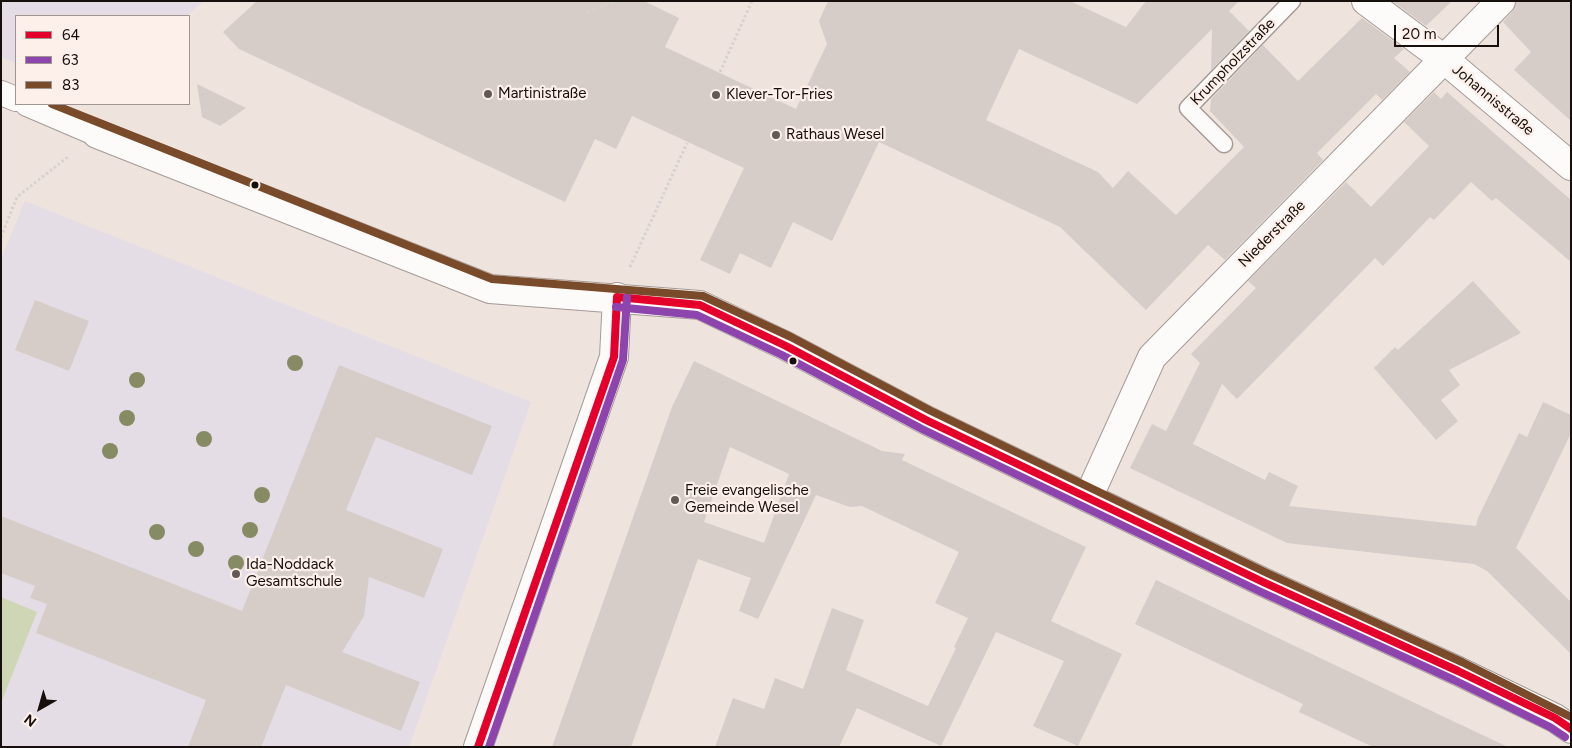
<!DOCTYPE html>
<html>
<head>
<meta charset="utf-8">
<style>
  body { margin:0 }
  #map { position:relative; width:1572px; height:748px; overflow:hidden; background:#efe3dd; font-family:Figtree,sans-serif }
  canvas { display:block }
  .frame { position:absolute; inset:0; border:2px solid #170f0c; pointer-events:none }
  .legend { position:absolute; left:15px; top:15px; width:175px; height:90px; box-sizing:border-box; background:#fdefe9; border:1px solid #a19591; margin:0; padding:6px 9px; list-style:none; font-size:15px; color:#170f0c }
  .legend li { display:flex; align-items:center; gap:10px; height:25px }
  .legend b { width:25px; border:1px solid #a19591 }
  .north { position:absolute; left:15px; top:683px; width:50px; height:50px; -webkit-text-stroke:4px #fdefe9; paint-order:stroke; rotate:218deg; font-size:14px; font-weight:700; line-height:20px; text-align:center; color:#170f0c }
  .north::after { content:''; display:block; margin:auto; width:18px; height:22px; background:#170f0c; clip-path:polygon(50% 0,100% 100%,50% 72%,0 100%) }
  .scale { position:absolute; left:1394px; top:25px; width:105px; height:22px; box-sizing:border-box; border:2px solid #170f0c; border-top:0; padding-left:6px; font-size:15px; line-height:18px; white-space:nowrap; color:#170f0c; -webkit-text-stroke:4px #fdefe9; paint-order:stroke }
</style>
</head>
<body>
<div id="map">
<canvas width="1572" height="748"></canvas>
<div class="frame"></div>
<ul class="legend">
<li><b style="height:6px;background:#e4002b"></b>64</li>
<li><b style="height:6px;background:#8e44ad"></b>63</li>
<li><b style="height:6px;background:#7a4b2a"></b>83</li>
</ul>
<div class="north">N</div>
<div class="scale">20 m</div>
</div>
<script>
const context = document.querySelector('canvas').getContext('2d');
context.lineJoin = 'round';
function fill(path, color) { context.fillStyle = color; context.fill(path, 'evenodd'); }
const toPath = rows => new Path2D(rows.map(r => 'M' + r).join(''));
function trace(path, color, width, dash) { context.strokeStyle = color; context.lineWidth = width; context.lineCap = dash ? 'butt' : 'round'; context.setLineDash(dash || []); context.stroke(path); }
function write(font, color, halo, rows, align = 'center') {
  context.font = font + ' Figtree,sans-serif'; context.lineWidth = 4.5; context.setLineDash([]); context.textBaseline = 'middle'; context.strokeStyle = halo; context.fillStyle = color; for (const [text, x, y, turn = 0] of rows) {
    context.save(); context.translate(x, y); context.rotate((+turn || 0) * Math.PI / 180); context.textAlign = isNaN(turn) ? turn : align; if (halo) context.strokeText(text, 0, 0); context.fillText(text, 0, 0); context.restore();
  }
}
fill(toPath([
  [1,1,204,1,186,16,16,16,16,63,1,57],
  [25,201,531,402,409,747,1,747,1,259]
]), '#e5dde6');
fill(toPath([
  [1,597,37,612,1,703]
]), '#cfd6b5');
fill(toPath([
  [257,1,644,1,679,18,665,47,796,109,827,44,819,21,828,1,1070,1,1126,27,1146,1,1239,1,1229,11,1249,31,1211,70,1212,29,1137,104,1019,49,986,120,1098,172,1113,188,1128,171,1176,215,1244,147,1210,111,1211,99,1263,45,1298,81,1362,18,1404,49,1394,58,1410,72,1382,100,1376,94,1317,153,1323,160,1225,260,1208,245,1146,310,1060,227,879,142,832,241,793,222,771,268,740,253,730,274,700,260,744,168,632,116,616,149,595,139,565,202,239,49,223,32],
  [1392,1,1452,1,1426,26],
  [1516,1,1571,1,1571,121,1514,70,1531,52,1503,22,1512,12],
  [197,84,246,108,220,126,202,117],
  [1434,92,1441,99,1447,92,1571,200,1571,262,1496,198,1492,201,1471,182,1434,220,1430,217,1383,266,1375,258,1237,399,1222,384,1193,444,1265,480,1269,472,1298,486,1289,506,1476,526,1478,518,1519,433,1527,437,1543,402,1571,415,1571,433,1516,548,1571,602,1571,654,1487,571,1474,564,1287,543,1130,468,1152,424,1166,431,1200,363,1191,354,1256,288,1248,281,1346,182,1371,207,1429,146,1404,122],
  [1473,281,1521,333,1449,370,1460,385,1441,400,1458,421,1436,440,1374,368,1395,347,1398,350],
  [35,300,89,321,69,371,15,350],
  [694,361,882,451,905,454,902,460,1086,547,1051,621,1122,654,1078,746,1033,726,1064,661,996,632,941,746,857,708,839,747,715,747,733,698,764,709,775,678,803,689,832,608,864,620,846,670,928,706,956,648,954,647,968,618,935,603,959,552,862,506,850,507,816,495,758,619,739,611,751,578,698,559,631,747,552,747,672,407],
  [730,447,789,474,764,543,704,522],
  [339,365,492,426,472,475,376,437,346,510,443,549,424,598,369,577,364,616,342,652,420,682,401,731,286,685,261,747,188,747,206,700,36,633,47,604,30,598,35,586,1,573,1,516,242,611],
  [1156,580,1438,714,1508,747,1373,747,1299,712,1303,704,1135,624]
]), '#d6cdc8');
const service = toPath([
  [1224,144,1188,108,1292,1]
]);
const pedestrian = toPath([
  [1,93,16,99],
  [27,104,97,134]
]);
const minor = toPath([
  [1366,1,1445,60,1571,166],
  [97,134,490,289,700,305,786,346,926,420,1263,582,1458,671,1555,718,1571,729],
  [1088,498,1152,357,1501,1],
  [478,747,614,357,617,297]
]);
trace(service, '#a49b97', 19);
trace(pedestrian, '#a49b97', 26);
trace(minor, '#a49b97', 30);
trace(toPath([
  [587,12,615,1],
  [720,72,752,1],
  [1,237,17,197,69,156],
  [630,267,687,143]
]), '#d6d2d0', 3, [2.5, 2.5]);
trace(service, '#fdfbfa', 16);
trace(pedestrian, '#fdfbfa', 24);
trace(minor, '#fdfbfa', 28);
trace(toPath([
  [617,297,700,305,786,346,926,420,1263,582,1458,671,1555,718,1571,729],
  [478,747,614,357,617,297]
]), '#e4002b', 8);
trace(toPath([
  [616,307,697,315,782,355,922,429,1259,591,1454,680,1550,727,1565,737],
  [489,747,623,360,627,297]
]), '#8e44ad', 8);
trace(toPath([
  [52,104,492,279,703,296,791,337,931,411,1267,573,1462,662,1571,717]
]), '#7a4b2a', 8);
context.fillStyle = '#868b64';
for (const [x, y] of [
  [295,363],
  [137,380],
  [127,418],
  [204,439],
  [110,451],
  [262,495],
  [250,530],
  [157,532],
  [196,549],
  [236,563]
]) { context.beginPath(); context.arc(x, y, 8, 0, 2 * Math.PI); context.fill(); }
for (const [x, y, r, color] of [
  [488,94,5,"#635955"],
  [716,95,5,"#635955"],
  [776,135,5,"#635955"],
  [255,185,4.5,"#170f0c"],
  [793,361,4.5,"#170f0c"],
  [675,500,5,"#635955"],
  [236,574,5,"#635955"]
]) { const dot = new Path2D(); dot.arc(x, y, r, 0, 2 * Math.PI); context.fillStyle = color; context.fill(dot); trace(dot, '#fdefe9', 2); }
write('15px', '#170f0c', '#fdefe9', [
  ["Krumpholzstraße",1233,62,-46],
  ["Johannisstraße",1493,100,40],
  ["Niederstraße",1272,234,-45]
]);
write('15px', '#170f0c', '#fdefe9', [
  ["Martinistraße",498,94],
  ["Klever-Tor-Fries",726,95],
  ["Rathaus Wesel",786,135],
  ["Freie evangelische",685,491],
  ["Gemeinde Wesel",685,508],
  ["Ida-Noddack",246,565],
  ["Gesamtschule",246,582]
], 'left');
</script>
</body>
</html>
